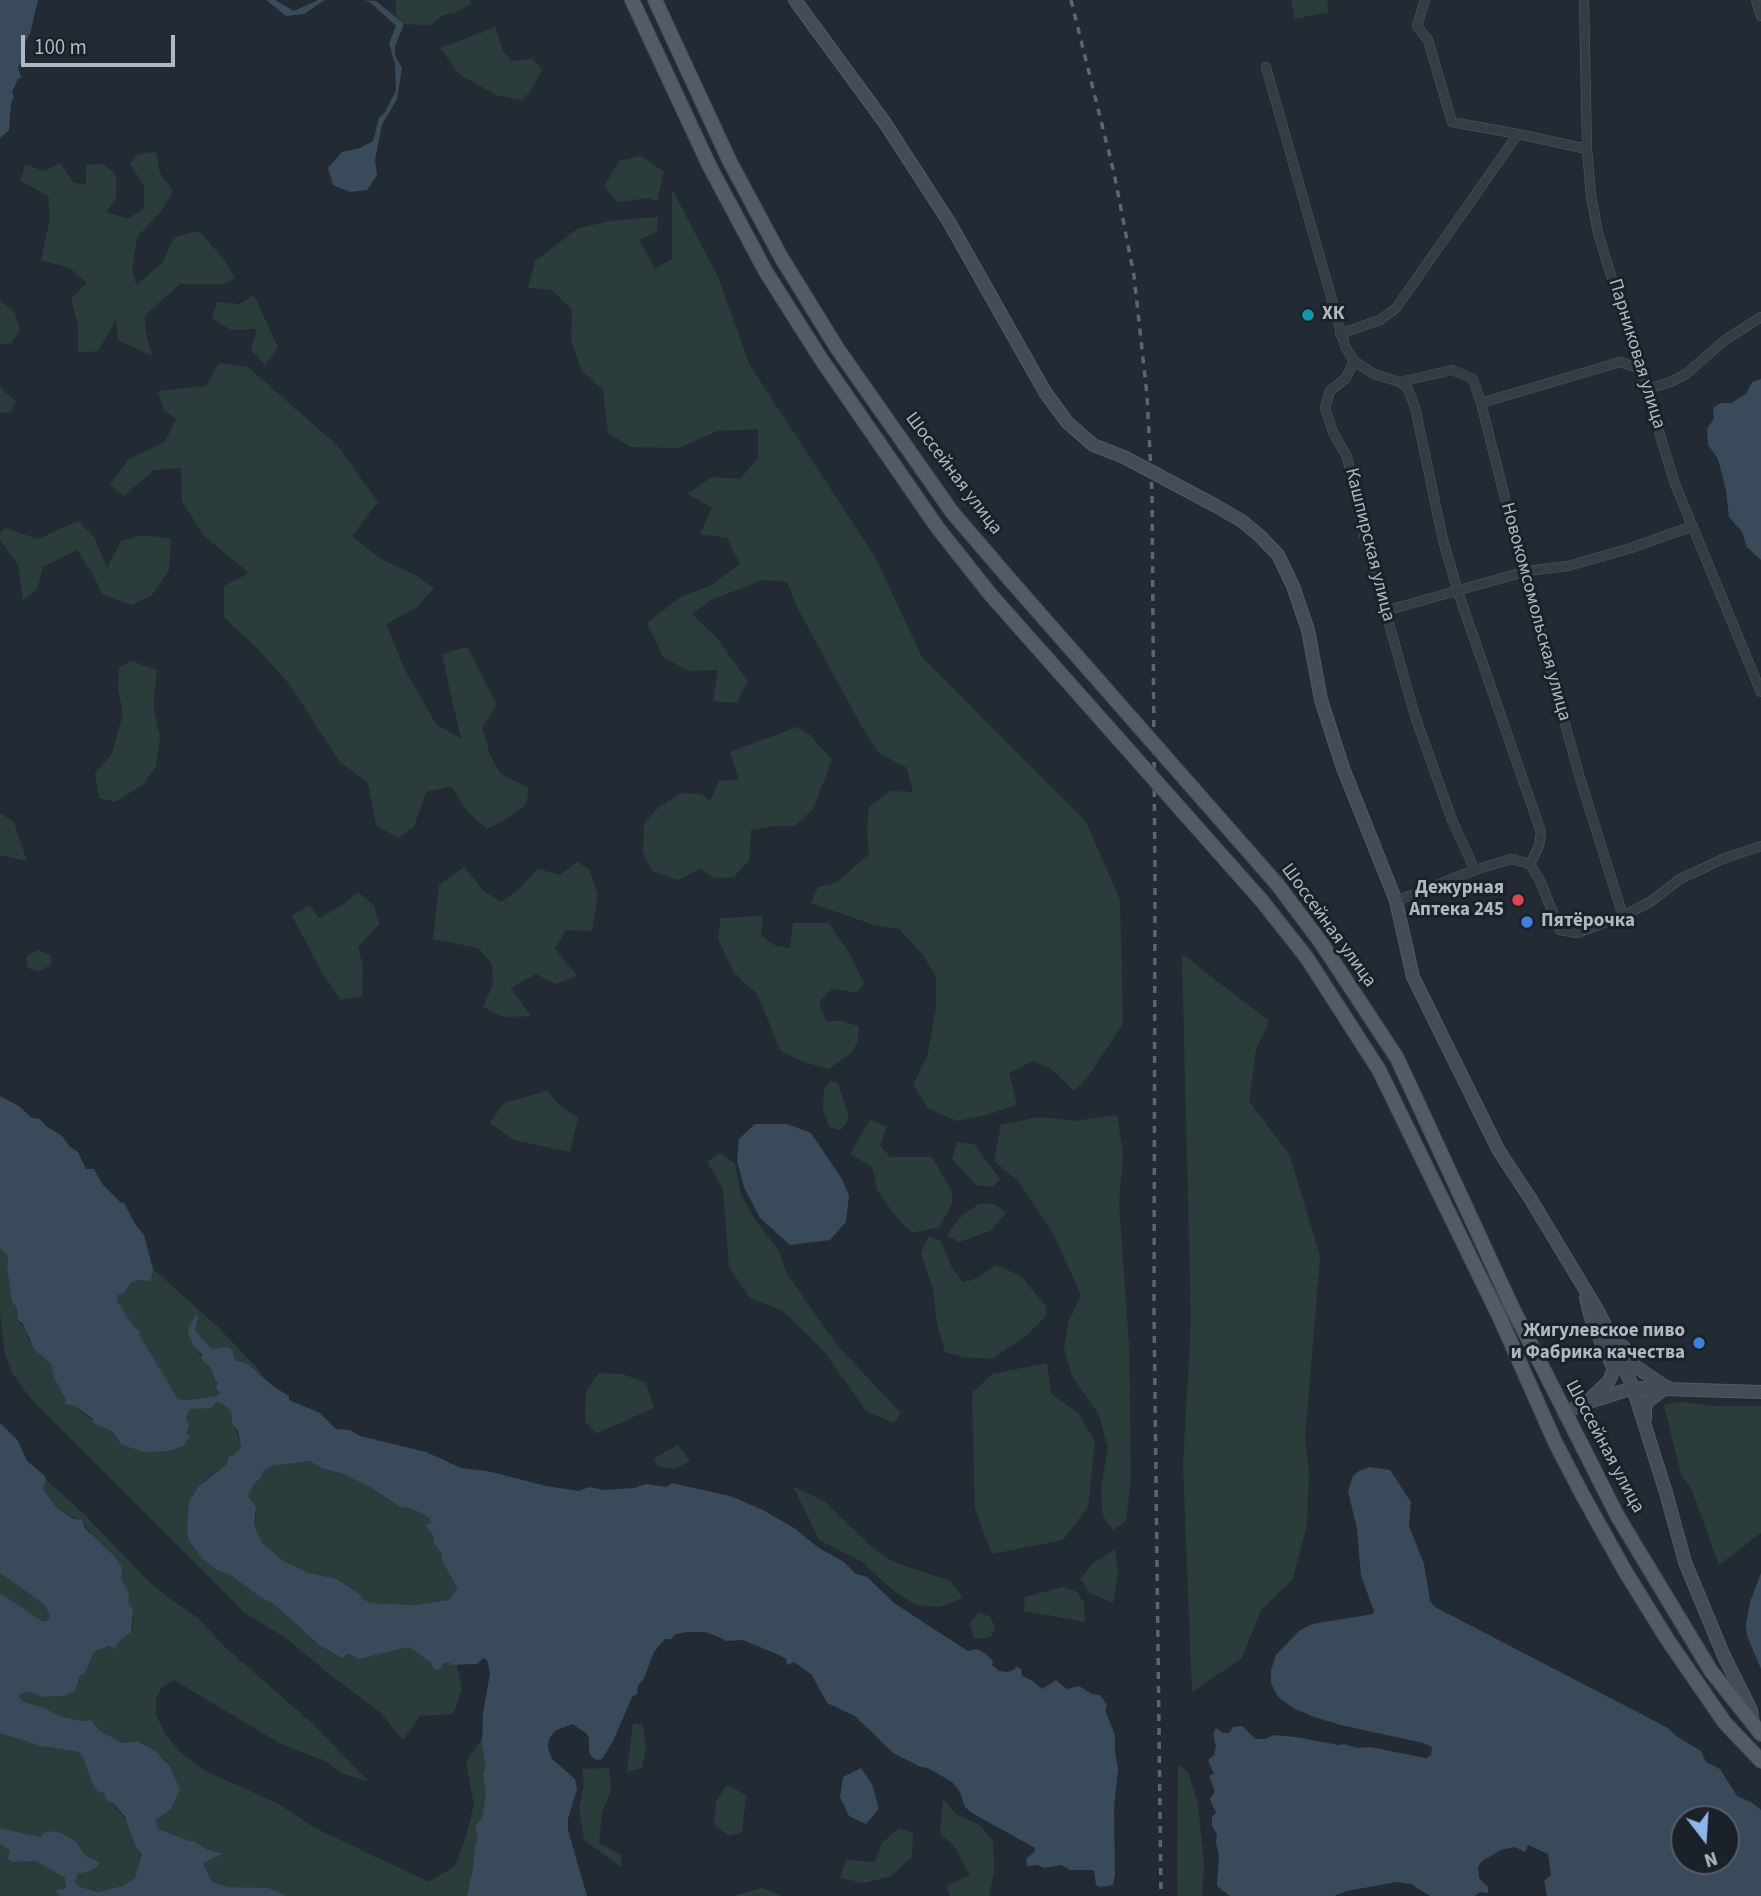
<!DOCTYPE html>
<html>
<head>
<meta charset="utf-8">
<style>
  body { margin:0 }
  #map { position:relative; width:1761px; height:1896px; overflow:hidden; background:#222b33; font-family:"Source Sans 3",sans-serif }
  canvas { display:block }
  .north { position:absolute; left:1670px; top:1805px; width:70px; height:70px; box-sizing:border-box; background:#1b2129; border:2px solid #565d66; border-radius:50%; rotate:163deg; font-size:19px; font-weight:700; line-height:28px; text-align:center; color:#afb7c1 }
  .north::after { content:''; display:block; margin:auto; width:24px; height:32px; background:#8db6e9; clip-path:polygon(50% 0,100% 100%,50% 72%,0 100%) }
  .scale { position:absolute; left:21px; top:35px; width:154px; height:32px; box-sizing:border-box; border:4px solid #afb7c1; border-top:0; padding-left:9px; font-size:21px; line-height:24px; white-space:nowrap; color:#afb7c1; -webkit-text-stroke:5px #1b2129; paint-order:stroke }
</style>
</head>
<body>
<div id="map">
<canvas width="1761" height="1896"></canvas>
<div class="north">N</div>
<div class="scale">100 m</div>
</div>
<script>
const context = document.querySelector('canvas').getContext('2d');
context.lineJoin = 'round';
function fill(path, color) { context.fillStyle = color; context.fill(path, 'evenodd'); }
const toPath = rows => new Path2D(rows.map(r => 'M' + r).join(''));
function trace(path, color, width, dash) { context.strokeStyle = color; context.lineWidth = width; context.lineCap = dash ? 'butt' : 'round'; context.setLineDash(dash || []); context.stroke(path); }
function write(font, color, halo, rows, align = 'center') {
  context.font = font + ' "Source Sans 3",sans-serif'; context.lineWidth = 6; context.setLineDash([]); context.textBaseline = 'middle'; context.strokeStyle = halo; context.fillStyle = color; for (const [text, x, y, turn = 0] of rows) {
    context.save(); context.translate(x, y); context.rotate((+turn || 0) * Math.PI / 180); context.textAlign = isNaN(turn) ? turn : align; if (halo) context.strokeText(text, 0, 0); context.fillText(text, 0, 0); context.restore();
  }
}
fill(toPath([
  [396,0,470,0,472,4,456,12,443,15,431,25,404,24,396,17],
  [1291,0,1327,0,1329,12,1295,19],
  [495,27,503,52,512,61,533,59,542,70,530,92,521,100,496,95,459,74,440,48],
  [156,152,160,173,173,191,162,210,137,237,132,270,137,285,163,262,174,237,199,231,225,261,235,278,224,284,180,284,145,315,146,334,152,356,118,340,116,320,98,351,78,353,78,325,71,299,87,283,70,268,41,260,50,218,48,196,21,181,25,164,43,171,60,163,74,183,86,184,86,165,103,164,116,175,116,198,106,212,128,219,144,208,144,186,130,164,138,154],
  [640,156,664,172,657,202,649,198,617,202,604,186,619,161],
  [672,189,719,279,749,364,875,557,922,657,1086,822,1120,900,1123,1024,1087,1078,1074,1091,1050,1068,1033,1061,1009,1073,1017,1105,982,1116,956,1121,928,1108,913,1085,927,1056,936,1009,936,977,923,955,899,929,874,925,811,903,818,887,836,883,869,854,867,831,869,807,890,791,913,792,907,768,879,753,861,725,797,607,787,582,763,580,711,600,692,614,717,638,748,682,736,703,713,701,718,670,689,671,663,657,647,623,682,596,710,586,740,564,727,538,700,534,712,508,688,494,711,477,740,479,758,458,758,429,717,431,679,448,631,447,608,433,603,390,581,370,571,339,572,310,552,290,528,288,535,261,577,229,609,221,658,217,657,231,639,240,655,269,672,259],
  [254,295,278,347,265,365,251,350,257,329,231,330,212,318,217,302,239,304],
  [0,300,15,313,20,329,12,343,0,345],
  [219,363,248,367,337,445,378,502,352,536,379,558,415,575,434,588,417,607,386,624,405,670,436,724,461,739,442,654,467,647,497,705,482,727,490,755,501,774,529,788,526,805,501,822,487,829,467,811,451,786,426,792,414,826,398,838,376,825,368,783,339,761,290,685,257,648,224,617,224,586,249,573,204,536,182,501,181,468,154,470,124,496,110,485,129,459,165,442,176,419,164,410,158,391,206,386],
  [0,387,16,402,11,412,0,413],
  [78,521,94,537,107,568,121,541,144,535,171,539,169,570,152,595,132,605,102,594,94,576,77,550,43,567,37,590,23,600,18,565,0,540,0,533,5,528,38,539],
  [130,661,157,670,153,706,160,736,156,766,144,784,115,802,99,798,95,773,112,754,123,714,118,689,119,668],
  [797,727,810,735,832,760,813,809,795,826,774,826,751,830,749,860,734,877,715,878,700,869,678,880,652,871,643,853,644,824,656,809,681,793,701,794,710,801,719,781,739,780,730,752],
  [0,813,14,822,27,861,0,855],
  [577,862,589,869,598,894,592,931,566,930,555,949,577,976,556,984,536,974,511,988,531,1016,503,1017,483,1007,493,984,492,964,478,948,433,939,439,885,464,867,484,891,501,902,519,889,538,869,560,875],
  [358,892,374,905,379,924,358,947,363,966,362,996,341,1000,323,974,292,916,309,905,319,918,342,905],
  [763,916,761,935,776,946,790,948,793,923,829,923,851,956,864,983,857,993,832,988,819,1002,826,1021,841,1021,858,1026,858,1042,850,1054,828,1069,801,1061,780,1050,758,995,735,974,718,939,721,918],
  [38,950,52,956,50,965,38,972,28,968,26,957],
  [1182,954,1269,1021,1256,1050,1249,1101,1290,1156,1320,1256,1305,1438,1309,1472,1307,1524,1293,1579,1261,1610,1242,1658,1192,1692,1183,1464,1191,1322],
  [830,1081,838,1083,849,1119,841,1130,829,1127,823,1109,824,1090],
  [547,1091,559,1105,578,1118,570,1152,514,1140,490,1123,504,1103],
  [1117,1115,1123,1154,1119,1204,1129,1346,1131,1479,1126,1521,1113,1530,1103,1516,1101,1488,1108,1448,1099,1415,1072,1376,1064,1347,1069,1320,1081,1295,1054,1235,1037,1209,1018,1181,994,1161,1001,1125,1039,1117,1074,1121],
  [870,1120,887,1126,880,1145,890,1157,932,1157,952,1192,952,1204,939,1227,913,1233,897,1218,877,1190,872,1167,850,1154],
  [957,1142,974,1144,1000,1179,993,1187,976,1185,952,1159],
  [720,1153,735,1164,741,1195,756,1221,779,1251,787,1274,837,1345,901,1413,894,1423,866,1411,823,1350,783,1311,750,1298,729,1267,723,1188,707,1162],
  [979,1204,995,1204,1006,1213,990,1231,959,1242,947,1235,960,1217],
  [929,1236,941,1241,952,1268,963,1282,978,1278,996,1265,1021,1276,1045,1305,1047,1315,1027,1335,992,1359,964,1357,945,1352,937,1324,933,1290,921,1252],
  [0,1248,8,1257,7,1267,12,1302,17,1308,18,1320,26,1330,29,1341,51,1364,54,1378,65,1399,96,1423,113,1432,122,1442,139,1450,161,1451,186,1433,186,1418,190,1409,205,1407,217,1402,227,1407,232,1415,241,1447,227,1464,204,1481,192,1495,189,1541,199,1554,218,1571,229,1574,260,1597,275,1605,318,1645,335,1655,342,1657,349,1654,351,1657,372,1656,409,1647,433,1665,448,1662,457,1665,462,1689,453,1714,420,1716,403,1740,381,1713,328,1673,286,1638,245,1613,32,1400,12,1373,4,1349,0,1312],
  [153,1269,218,1327,260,1371,261,1375,248,1364,235,1360,233,1351,222,1348,212,1349,195,1329,196,1316,194,1347,210,1367,214,1380,217,1380,218,1384,216,1388,220,1393,216,1396,188,1400,178,1399,117,1300,118,1295,123,1294,132,1282,152,1279],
  [1047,1363,1051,1394,1078,1413,1095,1441,1088,1507,1063,1540,992,1554,975,1509,972,1393,992,1374],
  [599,1373,623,1374,646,1383,654,1408,597,1433,585,1422,586,1392],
  [1680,1402,1714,1406,1761,1406,1761,1533,1719,1565,1691,1488,1681,1475,1664,1405],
  [678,1445,690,1461,674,1469,657,1466,654,1458],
  [310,1461,328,1470,343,1474,370,1487,400,1507,413,1509,429,1518,431,1522,425,1525,434,1538,434,1542,442,1554,442,1561,457,1589,449,1600,415,1605,371,1603,363,1599,359,1594,337,1579,309,1573,285,1562,262,1543,254,1524,257,1512,248,1496,254,1484,263,1471,272,1466],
  [46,1480,81,1511,147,1580,166,1596,198,1618,225,1647,313,1724,369,1782,341,1773,327,1762,281,1744,174,1680,162,1687,156,1699,156,1715,166,1735,182,1754,205,1771,277,1803,315,1828,429,1882,455,1866,466,1836,474,1805,466,1762,483,1737,486,1767,483,1774,486,1794,482,1818,475,1826,478,1839,475,1846,475,1854,467,1896,287,1896,269,1888,229,1887,212,1882,202,1863,215,1858,218,1852,167,1834,158,1829,155,1824,155,1820,171,1808,173,1772,166,1761,143,1743,138,1741,124,1743,99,1730,91,1720,82,1721,62,1717,44,1708,24,1702,19,1697,18,1694,31,1692,42,1697,65,1696,75,1691,80,1676,85,1673,94,1652,118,1643,131,1632,133,1626,133,1609,128,1602,121,1579,121,1568,116,1558,97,1542,84,1523,57,1508,43,1489],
  [793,1486,825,1502,875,1550,894,1562,950,1581,963,1598,939,1607,916,1605,894,1591,861,1561,819,1540],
  [1115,1549,1118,1575,1113,1603,1090,1593,1080,1579,1092,1564],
  [0,1573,45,1605,51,1616,48,1620,38,1620,0,1593],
  [1063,1587,1077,1592,1084,1603,1085,1622,1024,1611,1025,1597],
  [978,1613,989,1616,995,1626,992,1636,983,1639,973,1637,970,1624],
  [633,1724,643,1725,646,1749,642,1768,627,1772],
  [0,1733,46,1747,79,1752,83,1757,98,1791,104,1793,129,1824,136,1848,142,1854,135,1878,122,1886,98,1892,80,1888,75,1882,78,1874,87,1871,100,1862,86,1856,72,1839,54,1831,41,1837,0,1828],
  [1178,1765,1188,1772,1198,1804,1204,1865,1202,1896,1177,1896],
  [609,1768,611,1790,602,1812,599,1843,621,1855,622,1868,584,1840,579,1807,584,1785,582,1769],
  [727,1785,746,1795,742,1832,729,1836,714,1824,716,1801],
  [943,1799,956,1814,981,1826,993,1841,994,1872,989,1896,950,1896,947,1886,970,1875,954,1846,940,1834],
  [899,1828,913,1833,912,1857,891,1876,864,1883,840,1878,846,1860,875,1862,882,1843],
  [0,1844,10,1851,18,1862,36,1861,65,1878,67,1886,63,1890,55,1890,60,1896,0,1896],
  [762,1888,783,1896,733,1896]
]), '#2b3d3b');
fill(toPath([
  [0,0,38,0,30,34,24,44,23,60,18,67,21,78,18,79,12,92,14,97,11,103,9,130,0,138],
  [266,0,275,0,294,11,318,0,325,0,304,14,286,16],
  [365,0,376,1,404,24,395,46,395,56,402,68,397,99,382,125,375,160,377,175,367,190,350,192,333,185,328,168,342,152,360,148,373,141,379,118,385,112,396,90,395,64,389,43,396,26,371,3],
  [1761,379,1761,560,1747,547,1742,532,1729,517,1726,490,1718,459,1708,445,1707,429,1714,419,1713,408,1721,403,1731,403,1746,394,1752,382],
  [0,1096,19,1106,32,1118,40,1119,46,1126,62,1136,70,1147,78,1152,86,1169,94,1169,102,1184,120,1202,124,1203,135,1224,144,1235,153,1269,151,1281,141,1280,132,1282,123,1294,118,1295,117,1300,133,1326,140,1332,139,1335,178,1399,188,1400,216,1396,220,1393,216,1388,218,1383,215,1380,210,1367,202,1360,202,1354,194,1347,189,1335,188,1328,196,1315,198,1316,195,1330,212,1349,229,1347,233,1351,235,1360,248,1364,274,1387,289,1396,289,1400,320,1413,336,1429,350,1430,360,1436,426,1452,461,1468,487,1471,546,1486,579,1491,589,1487,604,1490,634,1488,646,1484,666,1487,672,1483,730,1496,763,1510,794,1528,819,1548,844,1562,856,1574,867,1577,894,1603,929,1626,968,1651,977,1649,986,1654,993,1661,992,1665,999,1671,1008,1672,1015,1669,1016,1666,1021,1669,1022,1676,1031,1680,1042,1689,1056,1680,1067,1689,1079,1686,1092,1694,1100,1695,1107,1705,1105,1710,1115,1735,1115,1753,1118,1769,1114,1809,1115,1874,1113,1885,1099,1887,1096,1885,1094,1871,1092,1870,1070,1870,1061,1865,1044,1868,1037,1865,1027,1866,1026,1859,1035,1851,1035,1848,972,1813,965,1807,960,1792,952,1782,928,1768,921,1767,893,1753,855,1716,827,1703,812,1675,794,1662,787,1665,786,1659,779,1655,743,1640,727,1641,706,1632,688,1632,676,1634,671,1639,665,1639,654,1652,644,1678,638,1686,637,1694,632,1697,614,1739,602,1759,597,1760,592,1757,589,1752,589,1738,586,1733,572,1724,555,1731,549,1739,548,1748,552,1759,575,1779,577,1789,568,1819,568,1830,587,1896,467,1896,473,1867,475,1846,478,1839,475,1826,482,1818,486,1794,483,1774,486,1767,482,1745,483,1714,490,1673,487,1660,483,1658,477,1664,473,1664,452,1665,448,1662,442,1664,442,1668,435,1670,431,1663,409,1647,359,1659,348,1654,342,1658,320,1646,275,1605,260,1597,229,1574,218,1571,202,1558,189,1541,187,1532,189,1501,199,1486,227,1464,229,1456,233,1456,241,1447,238,1431,232,1423,232,1415,227,1407,217,1402,210,1408,190,1409,186,1418,189,1426,186,1433,190,1437,183,1446,168,1451,145,1452,122,1445,113,1432,92,1422,93,1419,75,1406,65,1404,66,1400,54,1378,51,1364,34,1349,23,1324,18,1320,17,1308,12,1302,10,1289,7,1267,8,1257,0,1248],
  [310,1461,321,1468,343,1474,370,1487,400,1507,413,1509,429,1518,431,1522,425,1525,434,1537,433,1542,442,1554,442,1561,457,1588,449,1600,415,1605,371,1603,363,1599,359,1594,337,1579,309,1573,285,1562,262,1543,254,1524,256,1507,248,1496,254,1484,262,1476,263,1471,272,1466],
  [755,1124,787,1124,811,1133,842,1179,849,1196,846,1222,830,1240,790,1245,760,1218,744,1187,737,1161,739,1139],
  [0,1423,18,1441,27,1461,44,1475,46,1480,43,1489,57,1508,74,1519,82,1520,85,1528,116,1558,122,1568,121,1579,129,1593,128,1602,133,1609,131,1632,118,1643,115,1649,109,1646,94,1652,85,1673,80,1676,75,1691,65,1696,42,1697,31,1692,19,1694,19,1697,24,1702,44,1708,62,1717,82,1721,91,1720,99,1730,123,1743,138,1741,155,1751,170,1766,180,1790,171,1809,155,1820,158,1829,189,1841,194,1841,205,1848,222,1854,203,1863,212,1882,229,1887,269,1888,287,1896,60,1896,55,1890,63,1890,66,1887,65,1878,36,1861,12,1862,8,1859,10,1851,0,1844,0,1828,41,1837,43,1833,52,1831,61,1833,75,1841,86,1856,100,1862,98,1866,90,1871,78,1874,75,1882,80,1887,98,1892,122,1886,135,1878,142,1854,136,1848,125,1817,113,1803,108,1802,104,1793,98,1792,93,1784,83,1757,79,1752,41,1746,0,1733,0,1593,42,1621,48,1620,50,1616,45,1605,0,1573],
  [1369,1467,1390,1470,1411,1502,1409,1526,1424,1564,1430,1601,1435,1607,1668,1728,1676,1736,1701,1751,1706,1762,1720,1769,1737,1796,1751,1802,1761,1810,1761,1896,1547,1896,1544,1881,1551,1875,1548,1854,1528,1845,1525,1852,1515,1847,1501,1850,1482,1861,1478,1867,1479,1878,1488,1887,1488,1893,1480,1892,1475,1896,1430,1896,1411,1884,1397,1882,1347,1891,1334,1896,1230,1896,1217,1886,1219,1856,1216,1843,1217,1834,1212,1826,1212,1816,1216,1813,1210,1799,1215,1792,1209,1776,1214,1774,1208,1760,1214,1755,1216,1746,1213,1734,1216,1728,1223,1733,1229,1733,1233,1727,1242,1726,1256,1739,1265,1739,1274,1735,1296,1737,1338,1745,1344,1744,1357,1748,1370,1747,1426,1758,1431,1755,1432,1747,1423,1743,1341,1725,1314,1717,1293,1708,1278,1697,1271,1683,1271,1670,1276,1655,1300,1630,1312,1624,1373,1614,1374,1611,1361,1576,1357,1529,1348,1491,1353,1476,1359,1471],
  [1684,1819,1726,1819,1726,1861,1684,1861],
  [1761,1573,1761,1669,1747,1636,1746,1624,1750,1602],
  [861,1768,872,1784,879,1809,866,1824,849,1816,840,1797,843,1777]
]), '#394a5b');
const street = toPath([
  [1425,0,1417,26,1428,40,1452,122,1518,134],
  [1584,0,1587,149,1591,196,1598,233,1675,484,1761,692],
  [1756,0,1761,16],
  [1266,67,1345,346,1354,361,1374,374,1400,382,1408,389,1415,407,1443,540,1458,592,1541,832,1539,846,1530,864],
  [1340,334,1380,320,1396,308,1518,134,1587,149],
  [1354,361,1346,378,1330,391,1325,408,1333,432,1347,457,1364,535,1415,716,1452,820,1475,870],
  [1400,382,1452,370,1473,379,1481,403,1509,514,1527,571,1547,659,1580,778,1623,916],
  [1647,389,1671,382,1686,374,1725,340,1761,317],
  [1481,403,1620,362,1640,369],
  [1385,611,1527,571,1568,566,1631,548,1693,526],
  [1396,901,1475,870,1511,859,1530,864,1540,881,1560,930,1577,933,1623,916,1650,902,1680,879,1725,858,1761,846]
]);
const secondary = toPath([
  [795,0,885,123,949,222,1045,392,1067,422,1093,445,1124,457],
  [1216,506,1242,521,1261,537,1278,555,1293,586,1308,630,1321,700,1343,768,1396,901,1413,977,1499,1151,1530,1198,1598,1311,1616,1348,1633,1388,1667,1496],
  [1586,1298,1592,1322,1614,1369,1609,1381,1589,1400],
  [1623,1346,1635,1366,1664,1386],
  [1564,1413,1586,1403,1633,1388,1761,1392],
  [1645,1418,1645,1408,1647,1402,1667,1387],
  [1665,1489,1685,1562,1723,1654,1751,1710,1753,1724]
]);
const primary = toPath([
  [632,0,710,167,766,272,821,359,937,527,990,594],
  [655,0,730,162,781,257,837,348,952,512,1012,582],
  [1277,884,1322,944,1397,1058,1512,1307,1618,1517,1711,1671,1761,1734],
  [1262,901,1307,958,1379,1070,1500,1318,1555,1442,1582,1494,1625,1571,1667,1639,1725,1723,1761,1761]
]);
trace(street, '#535a62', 10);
trace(secondary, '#535a62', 14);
trace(primary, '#3f454e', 16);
trace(street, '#353c44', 9);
trace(secondary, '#444c57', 12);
trace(primary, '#535b64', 14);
trace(toPath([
  [1071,0,1114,173,1134,276,1147,395,1152,492,1155,880,1154,1311,1161,1896]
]), '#5d6670', 3.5, [7, 7]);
const secondaryBridge = toPath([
  [1124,457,1216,506]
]);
const primaryBridge = toPath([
  [1012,582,1277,884],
  [990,594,1262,901]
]);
trace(secondaryBridge, '#535a62', 14, []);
trace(primaryBridge, '#3f454e', 16, []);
trace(secondaryBridge, '#444c57', 12);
trace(primaryBridge, '#535b64', 14);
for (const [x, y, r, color] of [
  [1308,315,7,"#0f9aa8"],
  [1518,900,7,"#e0444e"],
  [1527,922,7,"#3f7fe0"],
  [1699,1343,7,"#3f7fe0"]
]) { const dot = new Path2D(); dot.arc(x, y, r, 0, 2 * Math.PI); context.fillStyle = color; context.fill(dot); trace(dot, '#1b2129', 2.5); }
write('bold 19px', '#afb7c1', '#1b2129', [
  ["ХК",1322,315],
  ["Дежурная",1504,889,"right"],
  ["Аптека 245",1504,911,"right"],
  ["Пятёрочка",1541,922],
  ["Жигулевское пиво",1685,1332,"right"],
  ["и Фабрика качества",1685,1354,"right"]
], 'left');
write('19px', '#afb7c1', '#1b2129', [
  ["Парниковая улица",1636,354,73],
  ["Шоссейная улица",953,474,53],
  ["Кашпирская улица",1369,545,76],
  ["Новокомсомольская улица",1535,612,75],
  ["Шоссейная улица",1328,926,54],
  ["Шоссейная улица",1604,1447,62]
]);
</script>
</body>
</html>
